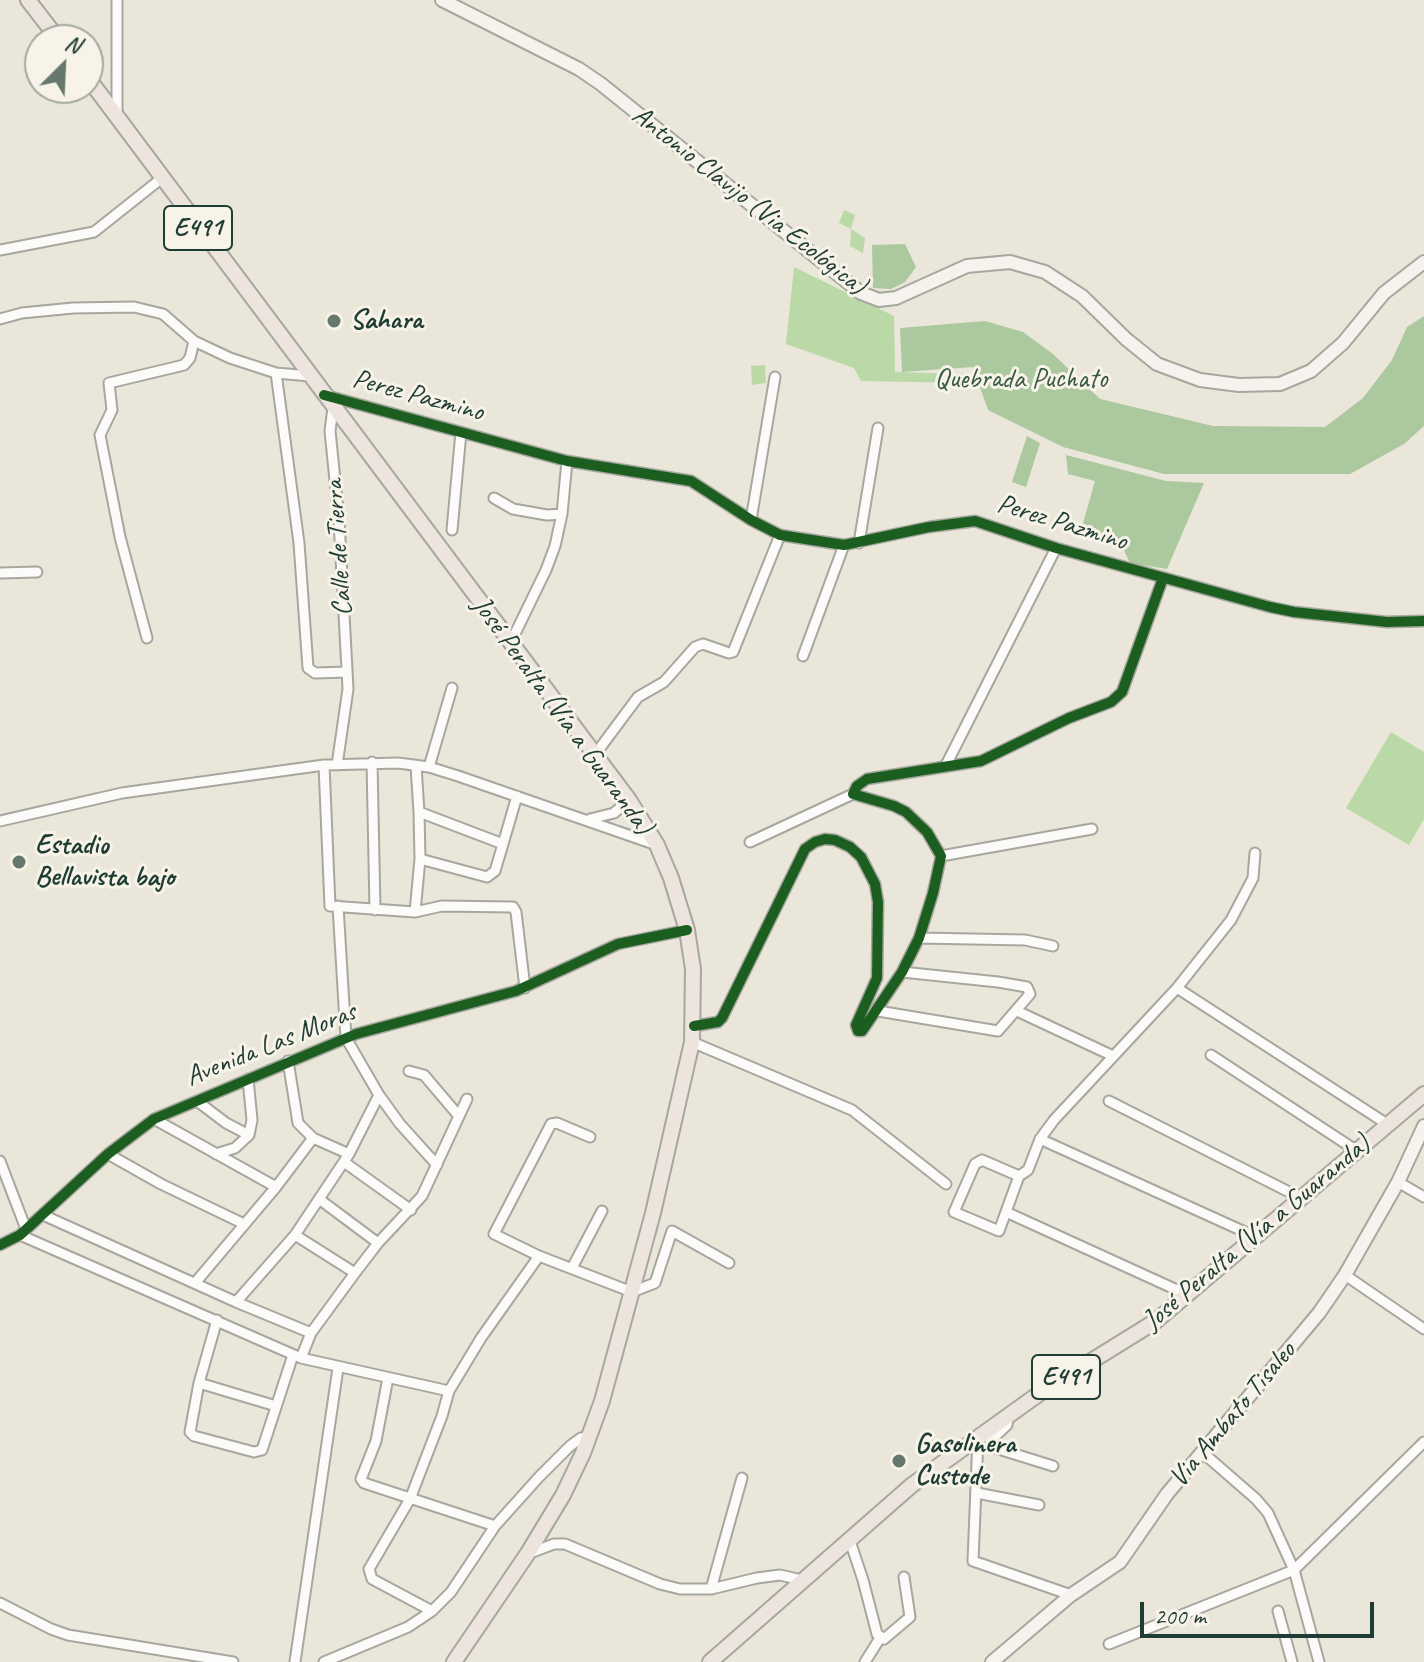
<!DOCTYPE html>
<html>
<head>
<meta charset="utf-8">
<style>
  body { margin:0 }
  #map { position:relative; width:1424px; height:1662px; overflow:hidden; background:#eae6d9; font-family:Caveat,sans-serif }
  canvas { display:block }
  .north { position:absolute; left:24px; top:24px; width:80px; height:80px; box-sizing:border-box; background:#f7f3e8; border:2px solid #a1aaa0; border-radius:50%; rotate:24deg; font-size:22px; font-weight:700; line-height:32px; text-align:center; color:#1f3d34 }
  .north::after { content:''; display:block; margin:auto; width:28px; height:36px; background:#66786e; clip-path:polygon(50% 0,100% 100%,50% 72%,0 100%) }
  .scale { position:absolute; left:1140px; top:1602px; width:234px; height:36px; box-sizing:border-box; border:4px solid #1f3d34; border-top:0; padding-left:10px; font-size:24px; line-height:28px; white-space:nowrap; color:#1f3d34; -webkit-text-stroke:6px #f7f3e8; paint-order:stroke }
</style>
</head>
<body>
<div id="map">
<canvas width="1424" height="1662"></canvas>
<div class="north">N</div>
<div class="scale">200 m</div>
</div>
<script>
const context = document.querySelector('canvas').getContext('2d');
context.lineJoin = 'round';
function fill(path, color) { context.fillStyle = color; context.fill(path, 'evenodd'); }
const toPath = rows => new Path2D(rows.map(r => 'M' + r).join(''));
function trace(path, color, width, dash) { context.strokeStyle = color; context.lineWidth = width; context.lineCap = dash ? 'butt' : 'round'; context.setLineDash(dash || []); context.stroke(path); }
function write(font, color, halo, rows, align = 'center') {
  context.font = font + ' Caveat,sans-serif'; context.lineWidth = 6; context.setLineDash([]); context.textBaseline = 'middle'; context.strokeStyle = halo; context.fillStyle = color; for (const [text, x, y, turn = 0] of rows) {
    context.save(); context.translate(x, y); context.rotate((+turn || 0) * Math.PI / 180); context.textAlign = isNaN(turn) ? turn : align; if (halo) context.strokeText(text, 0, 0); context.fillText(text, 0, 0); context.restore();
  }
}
fill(toPath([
  [844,210,855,215,851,229,865,238,863,253,850,246,851,229,839,223],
  [794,267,894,316,895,372,969,374,969,383,861,381,854,368,786,344],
  [765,365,766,383,752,385,751,366],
  [1391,732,1424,752,1424,819,1409,845,1346,808]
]), '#bbd8a7');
fill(toPath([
  [905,244,916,267,905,282,891,289,873,288,872,245],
  [1424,316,1424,426,1404,444,1350,474,1164,474,1063,447,988,410,973,367,902,372,900,328,985,321,1023,332,1053,354,1100,399,1213,426,1325,427,1363,398,1392,360,1407,327],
  [1027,436,1040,443,1026,487,1012,482],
  [1066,455,1166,481,1204,483,1167,569,1130,563,1120,542,1082,527,1095,481,1068,474]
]), '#abc89e');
const minor = toPath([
  [117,117,117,0],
  [0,250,94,232,162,178],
  [0,319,22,313,73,308,134,307,163,314,194,341,230,358,276,373,310,376],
  [276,373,299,543,308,668,315,673,347,672],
  [328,396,567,461,691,481,751,520,780,535,844,545,929,527,975,521,1056,548,1270,607,1294,612,1387,622,1424,621],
  [333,408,330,431,339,520,348,689,337,765],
  [494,498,513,509,547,515,562,514],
  [751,520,775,377],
  [452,530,461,432],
  [859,543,878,428],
  [0,573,37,572],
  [147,638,120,537,100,435,112,410,109,383,184,365,190,358,194,341],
  [510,644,546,570,555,546,562,514,567,461],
  [803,656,844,545],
  [594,756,638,697,664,682,695,647,703,644,729,653,733,652,780,535],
  [372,762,375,910],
  [324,765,330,906,415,912],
  [416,766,419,812,503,844,517,796],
  [429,767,452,688],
  [945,767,1056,548],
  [419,812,420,859,415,912,442,906,513,907,516,912,525,988],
  [590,819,614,813,629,800],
  [0,821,122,793,324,765,398,763,429,767,458,776,654,844],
  [750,842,853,794],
  [941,856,1092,829],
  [420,859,487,877,495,871,503,844],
  [919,938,1025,940,1053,946],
  [1177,988,1387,1124],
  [878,1011,998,1031,1030,994,1027,987,998,982,902,972],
  [1017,1011,1113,1056],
  [694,1026,718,1022,722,1018,805,849,815,842,825,839,835,840,850,847,861,857,875,884,878,902,877,978,856,1025,858,1031,862,1031,902,972,919,938,933,893,941,856,927,832,906,812,894,806,853,794,857,786,867,779,981,761,1069,718,1111,702,1122,692,1163,578],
  [692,1042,852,1110,946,1184],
  [1211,1055,1357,1151],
  [409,1071,424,1075,458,1115],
  [379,1095,400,1124,437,1165],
  [197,1101,226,1123,249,1135,252,1120,248,1079],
  [1109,1101,1301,1198],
  [154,1119,276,1187,195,1283],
  [590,1137,557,1123,551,1124,494,1234,539,1256,632,1292,655,1283,672,1231,729,1263],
  [313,1138,349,1154,379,1095,346,1038,338,906],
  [1040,1139,1256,1237],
  [108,1154,161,1184,244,1224],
  [216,1154,235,1148,249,1135],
  [982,1160,1019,1176,999,1231,954,1212,975,1164,982,1160],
  [0,1161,26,1229],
  [344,1162,411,1210],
  [1019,1176,1028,1170,1040,1139,1054,1120,1177,988,1231,920,1253,878,1255,853],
  [1398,1182,1424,1197],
  [276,1187,313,1138,298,1123,288,1061],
  [319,1199,378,1243],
  [1006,1212,1188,1295],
  [43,1215,236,1302,311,1333],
  [20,1235,301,1358,449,1391],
  [295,1235,355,1273],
  [0,1245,20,1235,108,1154,154,1119,356,1034,516,991,618,944,687,930],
  [572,1268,602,1211],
  [1345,1275,1424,1329],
  [236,1302,295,1235,349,1154],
  [217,1320,199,1383,190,1432,194,1436,254,1452,262,1450,293,1355],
  [301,1358,311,1333,355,1273,378,1243,422,1196,467,1099],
  [388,1378,376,1441,361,1479,364,1483,495,1526],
  [199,1383,276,1406],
  [1008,1420,1007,1425,990,1441,992,1447,1053,1466],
  [978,1437,973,1561,1071,1595],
  [1202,1452,1256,1499,1268,1513,1294,1570,1319,1662],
  [977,1493,1039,1505],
  [850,1541,863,1580,877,1634,884,1639,910,1617,904,1577],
  [530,1553,554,1544,565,1544,660,1584,680,1589,711,1589,757,1578,780,1575,802,1580],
  [711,1589,742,1478],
  [0,1603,51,1629,68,1635,233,1662],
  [432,1611,372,1579,369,1569,410,1499,442,1416,449,1391,481,1338,539,1256],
  [1278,1611,1292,1662],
  [1109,1644,1294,1570,1424,1442],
  [295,1662,338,1368],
  [324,1662,408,1627,432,1611,451,1592,495,1526,539,1477,570,1446,581,1438,589,1437],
  [865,1662,880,1638]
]);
const secondary = toPath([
  [442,0,579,69,601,84,861,293,879,300,896,298,967,266,1010,262,1045,272,1082,296,1126,339,1157,364,1200,380,1239,385,1280,384,1311,371,1343,343,1384,293,1424,262],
  [992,1662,1071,1595,1120,1562,1167,1494,1319,1313,1345,1275,1398,1182,1424,1126]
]);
const trunk = toPath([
  [28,0,59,40],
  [88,78,629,800,657,845,671,878,687,930,693,969,692,1042,653,1213,602,1401,583,1453,563,1495,528,1553,454,1662],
  [710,1662,912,1485,1040,1393,1156,1321,1424,1094]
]);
trace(minor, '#a6a79f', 13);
trace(secondary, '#a6a79f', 16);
trace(trunk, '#a6a79f', 18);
trace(minor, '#fcfbf9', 9);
trace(secondary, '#f6f3ee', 12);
trace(trunk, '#ede5dd', 14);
trace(toPath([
  [324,395,567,461,691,481,751,520,780,535,844,545,929,527,975,521,1056,548,1270,607,1294,612,1387,622,1424,621],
  [694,1026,718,1022,722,1018,805,849,815,842,825,839,835,840,850,847,861,857,875,884,878,902,877,978,856,1025,858,1031,862,1031,902,972,919,938,933,893,941,856,927,832,906,812,894,806,853,794,857,786,867,779,981,761,1069,718,1111,702,1122,692,1163,578],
  [0,1245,20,1235,108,1154,154,1119,356,1034,516,991,618,944,687,930]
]), '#1b5e20', 10);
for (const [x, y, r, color] of [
  [334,321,8,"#66786e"],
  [19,862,8,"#66786e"],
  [899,1461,8,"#66786e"]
]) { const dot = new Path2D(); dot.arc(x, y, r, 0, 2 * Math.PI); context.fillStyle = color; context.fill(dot); trace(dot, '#f7f3e8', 3); }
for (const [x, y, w] of [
  [198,228,68],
  [1066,1377,68]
]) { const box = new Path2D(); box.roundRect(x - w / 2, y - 22, w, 44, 6); context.fillStyle = '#f7f3e8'; context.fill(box); trace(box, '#1f3d34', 2); }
write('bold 26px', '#1f3d34', null, [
  ["E491",198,228],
  ["E491",1066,1377]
]);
write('28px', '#1f3d34', '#f7f3e8', [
  ["Antonio Clavijo (Via Ecológica)",749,201,38],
  ["Perez Pazmino",418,396,15],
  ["Perez Pazmino",1062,523,17],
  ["Calle de Tierra",339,548,-94],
  ["José Peralta (Vía a Guaranda)",562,716,54],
  ["Avenida Las Moras",271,1045,-22],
  ["José Peralta (Vía a Guaranda)",1257,1233,-40],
  ["Via Ambato Tisaleo",1233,1415,-50]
]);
write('bold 28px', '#1f3d34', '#f7f3e8', [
  ["Sahara",350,321],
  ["Estadio",35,846],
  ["Bellavista bajo",35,878],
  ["Gasolinera",915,1445],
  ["Custode",915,1477]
], 'left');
write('28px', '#375a43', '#f7f3e8', [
  ["Quebrada Puchato",1021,380]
]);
</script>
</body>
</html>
